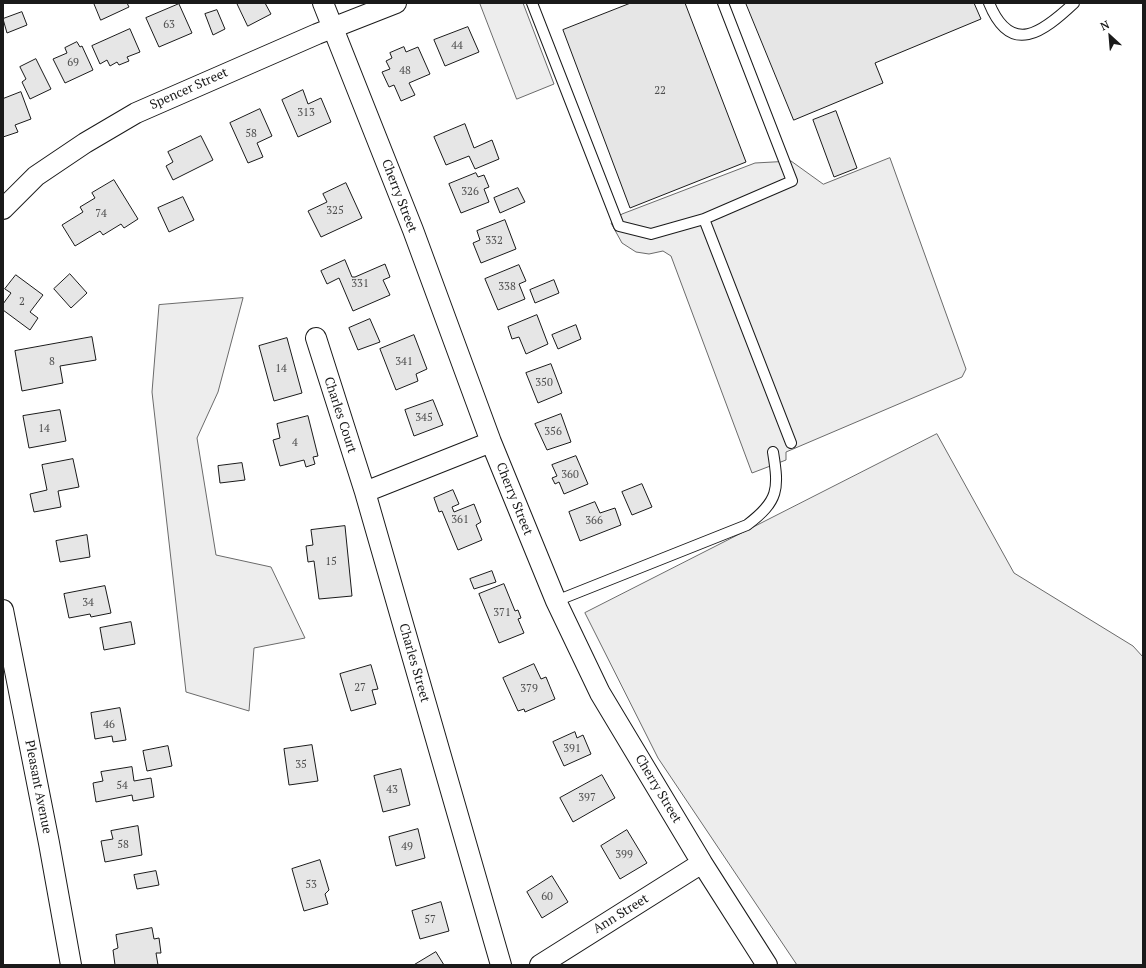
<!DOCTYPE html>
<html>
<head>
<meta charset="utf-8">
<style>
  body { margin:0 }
  #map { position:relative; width:1146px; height:968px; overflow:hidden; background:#fff; font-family:"PT Serif",serif }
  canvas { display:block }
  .frame { position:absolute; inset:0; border:4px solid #1a1a1a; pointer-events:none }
  .north { position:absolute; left:1090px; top:16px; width:40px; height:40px; -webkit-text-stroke:3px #fff; paint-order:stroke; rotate:334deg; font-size:11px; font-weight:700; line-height:16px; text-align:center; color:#1a1a1a }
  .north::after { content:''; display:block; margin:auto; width:14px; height:18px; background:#1a1a1a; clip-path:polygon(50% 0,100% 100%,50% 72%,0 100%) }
</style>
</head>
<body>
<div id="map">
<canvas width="1146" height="968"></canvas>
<div class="frame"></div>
<div class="north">N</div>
</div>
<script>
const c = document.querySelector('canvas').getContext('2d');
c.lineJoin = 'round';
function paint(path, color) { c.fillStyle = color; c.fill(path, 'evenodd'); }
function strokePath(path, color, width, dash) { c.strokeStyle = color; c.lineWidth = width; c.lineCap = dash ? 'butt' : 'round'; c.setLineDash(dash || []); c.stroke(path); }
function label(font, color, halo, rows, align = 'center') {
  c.font = font + ' "PT Serif",serif'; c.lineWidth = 3; c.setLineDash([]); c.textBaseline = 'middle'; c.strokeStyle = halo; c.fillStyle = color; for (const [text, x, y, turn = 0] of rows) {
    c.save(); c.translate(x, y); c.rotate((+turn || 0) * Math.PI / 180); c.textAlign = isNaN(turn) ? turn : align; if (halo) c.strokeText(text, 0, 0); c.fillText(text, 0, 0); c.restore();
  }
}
const built = new Path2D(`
  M480,3h43l31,81 -37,15z
  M890,158l76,211 -4,8 -176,75v8l-34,13 -81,-217 -8,-5 -14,3 -13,-2 -14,-9 -11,-20 11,-9 133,-51 36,-2 32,23z
  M243,298l-25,94 -21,46 19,117 55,12 34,71 -51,10 -5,63 -63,-19 -34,-300 7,-87z
  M937,434l77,139 119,73 10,11v308h-346l-139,-207 -73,-145z`);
paint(built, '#ededed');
strokePath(built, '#6a6a6a', 1);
const building = new Path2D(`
  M94,3h33l2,4 -28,13z
  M237,3h28l6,11 -23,12z
  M631,3h54l61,159 -116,46 -67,-178z
  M746,3h228l7,16 -106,44 8,20 -89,37z
  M179,4l13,29 -33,14 -13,-29z
  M217,10l8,19 -12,6 -8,-21z
  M22,12l5,13 -20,8 -4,-14z
  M468,27l11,25 -34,14 -11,-26z
  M130,29l10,23 -13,5 2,4 -10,4 -2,-3 -7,4 -3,-6 -7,4 -8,-18z
  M77,42l3,5 2,-1 11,24 -28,13 -12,-24 14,-6 -2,-5z
  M404,47l2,5 12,-5 12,27 -21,9 6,12 -14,6 -7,-16 -5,2 -7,-15 8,-3 -4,-8 6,-3 -2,-5z
  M36,59l15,30 -21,10 -8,-17 4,-3 -6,-12z
  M303,90l5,14 13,-6 10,24 -33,15 -16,-37z
  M21,92l10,27 -16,6 3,7 -15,5v-38z
  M260,109l12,27 -15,7 6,14 -15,6 -18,-40z
  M836,111l21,57 -23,9 -21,-57z
  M465,124l9,24 18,-8 7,19 -24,10 -6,-13 -23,9 -12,-28z
  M201,136l12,24 -40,20 -7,-14 7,-4 -5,-10z
  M476,173l2,4 6,-2 5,12 -5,2 5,13 -28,11 -12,-29z
  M114,180l24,39 -14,9 -3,-4 -18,11 -3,-4 -25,15 -13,-21 21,-13 -3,-5 15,-9 -3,-5z
  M346,183l16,35 -41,19 -13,-26 19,-9 -4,-8z
  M518,188l7,14 -25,11 -6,-15z
  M183,197l11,23 -25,12 -11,-24z
  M505,220l11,29 -35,14 -8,-20 7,-3 -3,-9z
  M345,260l7,17h3l30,-13 5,13 -7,3 7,15 -37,16 -14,-33 -12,6 -6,-13z
  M519,265l7,16 -7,3 6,15 -27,11 -13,-31z
  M70,274l17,19 -16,15 -17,-19z
  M16,275l27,20 -13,17 8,6 -8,12 -27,-20v-6l8,-11 -6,-4z
  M554,280l5,13 -24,10 -5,-13z
  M537,315l11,29 -22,10 -7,-17 -7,2 -4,-12z
  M370,319l10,23 -22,8 -9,-22z
  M576,325l5,14 -23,10 -6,-14z
  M414,335l13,34 -11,5 2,7 -22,9 -16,-41z
  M92,337l4,23 -36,6 3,17 -41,8 -7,-40z
  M287,338l15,55 -28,8 -15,-55z
  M551,364l11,29 -24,10 -12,-30z
  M433,400l10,25 -29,11 -9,-26z
  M60,410l6,31 -37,7 -6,-32z
  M561,414l10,28 -24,8 -12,-26z
  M308,416l10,40 -5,1 2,7 -9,3 -2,-7 -24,6 -7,-26 7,-2 -3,-14z
  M576,456l12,28 -24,10 -5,-12 -4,2 -3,-6 5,-2 -5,-11z
  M73,459l6,28 -21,4 3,16 -27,5 -4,-18 17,-4 -5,-25z
  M242,463l3,17 -25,3 -2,-17z
  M642,484l10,23 -20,8 -10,-23z
  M453,490l6,14 -7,3 2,5 20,-8 7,18 -5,3 6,15 -24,10 -16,-39 -3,1 -5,-14z
  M595,502l5,11 15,-5 6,17 -41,16 -11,-29z
  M345,526l7,70 -33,3 -5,-38 -6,1 -2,-16 7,-1 -2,-15z
  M87,535l3,22 -30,5 -4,-21z
  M492,571l4,11 -22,7 -4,-10z
  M504,584l11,27 3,-1 3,8 -3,1 6,14 -25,10 -20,-49z
  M105,586l6,27 -20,4 -1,-3 -21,4 -5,-24z
  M131,622l4,22 -31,6 -4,-22z
  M534,664l7,15 5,-2 9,22 -30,13 -1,-3 -6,2 -15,-33z
  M371,665l7,24 -6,1 4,14 -25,7 -11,-37z
  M120,708l6,32 -13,2 -1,-6 -17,3 -4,-26z
  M575,732l2,6 6,-3 8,19 -27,12 -11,-24z
  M312,745l6,36 -29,4 -5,-36z
  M168,746l4,20 -25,5 -4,-20z
  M132,767l2,14 17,-3 3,19 -21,4 -1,-6 -36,7 -3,-19 10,-2 -2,-9z
  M401,769l9,36 -27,7 -9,-36z
  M602,775l13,23 -42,24 -13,-24z
  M138,826l4,29 -37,7 -4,-21 12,-2 -2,-8z
  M418,829l7,29 -29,8 -7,-29z
  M627,830l20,33 -27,16 -19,-33z
  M320,860l9,30 -4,4 3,10 -24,7 -12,-42z
  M156,871l3,14 -22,4 -3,-14z
  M552,876l16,26 -26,16 -15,-26z
  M441,902l8,29 -29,8 -8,-28z
  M152,928l2,11 5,-1 2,15h-5l2,12h-43l-2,-15 5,-2 -2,-13z
  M436,952l8,13h-30z`);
paint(building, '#e6e6e6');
strokePath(building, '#1a1a1a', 1);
const lane = new Path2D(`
  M532,3l87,223 32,8 53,-15 88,-38 -69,-178
  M989,3c22,54 54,29 85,0
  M704,219l87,224
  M556,601l191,-76c32,-24 32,-36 26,-73`);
const street = new Path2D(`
  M323,3l90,227 78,212 65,159 44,92 102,170 65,102
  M3,209l33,-33 49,-33 51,-30 181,-79 79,-31
  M316,338l49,154 136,473
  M365,492l126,-50
  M3,610l46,233 22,122
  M540,965l162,-102`);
strokePath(lane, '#1a1a1a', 12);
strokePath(street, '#1a1a1a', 22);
strokePath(lane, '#fff', 10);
strokePath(street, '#fff', 20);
label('11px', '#4d4d4d', null, [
  ["63",169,25],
  ["44",457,46],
  ["69",73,63],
  ["48",405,71],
  ["22",660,91],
  ["313",306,113],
  ["58",251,134],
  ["326",470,192],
  ["325",335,211],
  ["74",101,214],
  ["332",494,241],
  ["331",360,284],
  ["338",507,287],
  ["2",22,302],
  ["8",52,362],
  ["341",404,362],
  ["14",281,369],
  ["350",544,383],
  ["345",424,418],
  ["14",44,429],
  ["356",553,432],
  ["4",295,443],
  ["360",570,475],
  ["361",460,520],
  ["366",594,521],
  ["15",331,562],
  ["34",88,603],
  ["371",502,613],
  ["27",360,688],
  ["379",529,689],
  ["46",109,725],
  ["391",572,749],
  ["35",301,765],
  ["54",122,786],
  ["43",392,790],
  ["397",587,798],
  ["58",123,845],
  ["49",407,847],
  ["399",624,855],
  ["53",311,885],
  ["60",547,897],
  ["57",430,920]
]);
label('13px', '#1a1a1a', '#fff', [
  ["Spencer Street",189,89,-24],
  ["Cherry Street",399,196,69],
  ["Charles Court",340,415,72],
  ["Cherry Street",514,499,68],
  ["Charles Street",414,663,74],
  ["Pleasant Avenue",38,787,79],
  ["Cherry Street",658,789,59],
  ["Ann Street",621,914,-32]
]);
</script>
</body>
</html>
